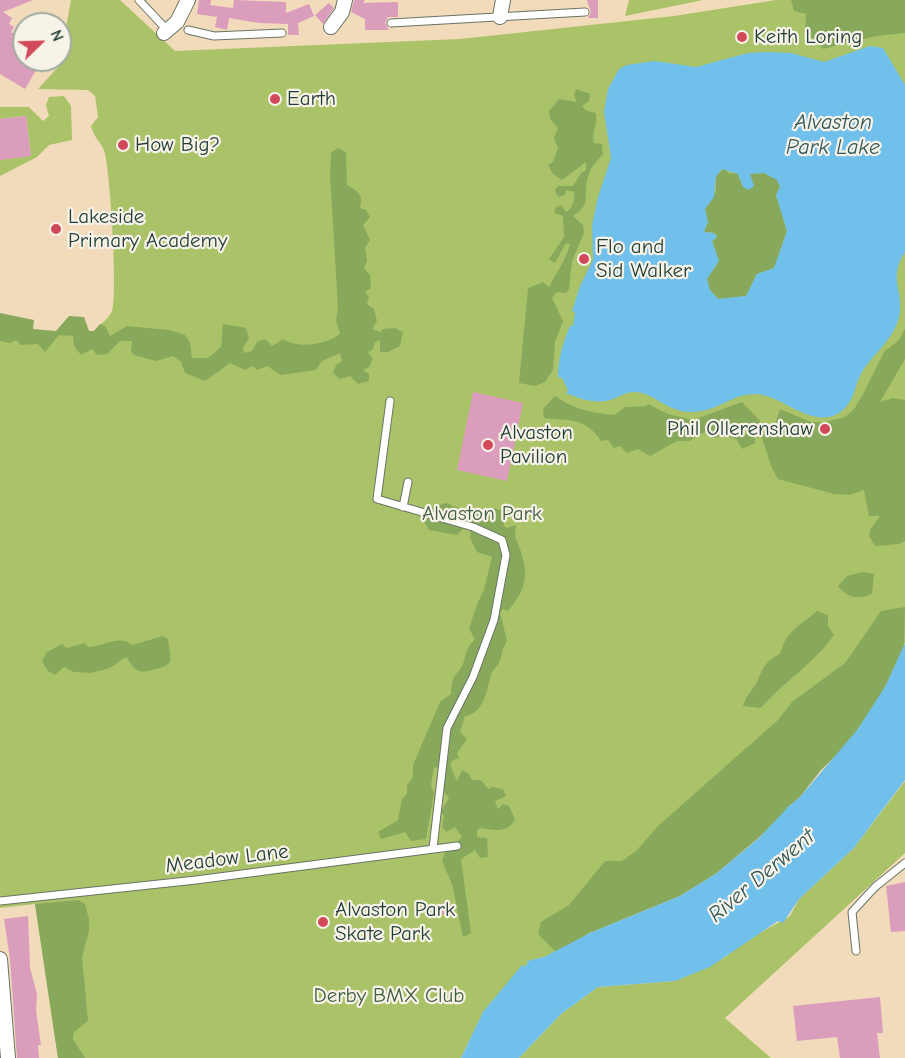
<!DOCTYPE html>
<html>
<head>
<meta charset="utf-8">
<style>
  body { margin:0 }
  #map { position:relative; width:905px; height:1058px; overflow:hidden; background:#f1dbba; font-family:"Comic Neue",sans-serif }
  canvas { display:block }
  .north { position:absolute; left:12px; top:12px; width:60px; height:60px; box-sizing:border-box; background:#f7f3e8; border:2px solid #a1aaa0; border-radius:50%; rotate:67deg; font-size:16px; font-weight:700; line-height:24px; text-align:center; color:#1f3d34 }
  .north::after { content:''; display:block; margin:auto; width:21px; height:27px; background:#d1495b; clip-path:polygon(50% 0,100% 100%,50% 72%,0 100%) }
</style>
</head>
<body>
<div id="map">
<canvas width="905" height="1058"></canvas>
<div class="north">N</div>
</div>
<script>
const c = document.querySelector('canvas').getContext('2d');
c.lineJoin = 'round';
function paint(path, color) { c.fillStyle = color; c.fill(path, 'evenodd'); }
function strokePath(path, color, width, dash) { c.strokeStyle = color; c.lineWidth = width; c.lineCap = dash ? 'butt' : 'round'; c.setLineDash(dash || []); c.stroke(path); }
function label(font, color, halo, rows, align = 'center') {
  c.font = font + ' "Comic Neue",sans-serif'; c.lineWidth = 4.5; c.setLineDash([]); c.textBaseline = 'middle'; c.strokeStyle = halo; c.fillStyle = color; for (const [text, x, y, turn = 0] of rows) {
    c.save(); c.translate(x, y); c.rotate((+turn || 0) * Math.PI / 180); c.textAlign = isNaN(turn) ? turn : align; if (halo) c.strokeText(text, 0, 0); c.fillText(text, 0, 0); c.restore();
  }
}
paint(new Path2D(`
  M71,0h49l55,51 285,-12 214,-23 102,-16h129v643l-327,299 -34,15 -17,4 2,2 -46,49 -22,46h-403l-23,-154 -35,4v-583l48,6h46c5,-5 15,-13 18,-20 6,-16 -2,-144 -8,-161 -4,-9 -10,-12 -13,-24l7,-9 -3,-21 -7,-6 -50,-1 21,-23z
  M629,0h74l-78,16z
  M64,96l7,10 1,34 -23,5 -12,12 -37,19v-16l31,-5 -5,-39 -26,3v-12h29l14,14 6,-5 -3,-11 3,-8z
  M905,781v72l-180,165 46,40h-252l42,-44 37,-27 77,-6 49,-23 25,-19 41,-23 9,-17 54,-50z`), '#abc368');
paint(new Path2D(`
  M791,0h114v33l-28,3 -54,13 -18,-18 1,-17 -12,-3z
  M576,89l14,5 -1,7 -7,5 5,5 9,2c2,11 -5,20 -2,30l8,1 1,10c-5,6 -12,12 -14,20 -8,19 5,29 -16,42l10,9 1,8 -12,28 -3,28 -3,4 -9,-1 -5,6 11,23 -8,21 -2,28 -8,12 -10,4 -16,-3 9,-95 15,-6 6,5c8,-16 16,-25 21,-43l-4,-1 -11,20 -6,-4 15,-22 -1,-21 -9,-3 2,-6 5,-2 5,7c7,-4 9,-12 8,-20l-8,-2 -1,5 -7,2 -3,-7 3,-4h15l8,-13 5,-3v-8l-24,18 -9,-6 -5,-9 5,-3 5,-14 -4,-10 4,-10 -8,-9 -1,-8 10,-12 18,3 -3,-7z
  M338,148l8,4 1,33c11,6 17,10 13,23l6,2 4,7 -7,8 7,15 -5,8 2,13 -3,7 6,7 1,13 -6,4 4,5 -2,7 7,5 3,12 -5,8 8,3 3,-3 12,-1 8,4 -3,14 -12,6h-8v-12l-5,2 -2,7 -5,4 5,5 -4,9 -6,3 6,4v7l-11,3 -8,-8 -10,3 -7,-6 3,-8 6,-4 -2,-8 -18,8 -6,9 -35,5 -14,-9 -10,4 -5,-4 -7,4 -15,-7 -25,18 -20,-8 -4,-11 -8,-6 -17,5 -22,-6 -3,-3 1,-11h-12l-13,13 -10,1 -5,-6 -11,6 -7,-9 -1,-10 -14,-1 -14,17 -7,-8 -17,1 -5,-5 -6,3 -10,-2v-28l34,7 -1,9 23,2 13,-15 15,1 5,14h5l6,-7 5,2 5,10 17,-10 42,4 16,5 5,7 2,16h16l13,-11 2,-23 23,4 3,10 -6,10 1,5 8,-2 5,-9 8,-3 7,7 11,-7c15,10 43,6 57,-5l-4,-14 2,-11 -8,-135 1,-21z
  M725,168l3,5 10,1 5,13 7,-13 14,-1 14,7 2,7 -4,8 11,36 -13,37 -17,6 -11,22 -28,3 -8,-9 -3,-11c8,-11 12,-26 5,-38l5,-4 -2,-4 -11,-1 4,-10 -3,-13 11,-18v-15z
  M905,329v30l-25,43 13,-4 12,2v141l-6,3 -24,2 -6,-10 1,-6 10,-14h-11l-5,-26 -14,5 -16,-1 -56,-15 -7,-13 -13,-40 -11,2 -8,-5 -5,2 9,8 12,4v6l-13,6 -5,-9 -12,-5 -11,3 -9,-6 -16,9h-12l-27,15 -12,-7 -11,4 -7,-7 -6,2 -6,-8 -7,1c-16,-24 -31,-20 -57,-23l-1,-9 12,-13c18,13 37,17 60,19l10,-8 21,-1 2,-2 20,10 25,6 49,-18 18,19 5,14 10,-11 5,-15 31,13h14l20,-5 9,-8 8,-13 22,-44 15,-12z
  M446,503c14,6 35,15 48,5l8,3 2,15 3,2 9,-3c0,5 -2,9 0,14 12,29 15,45 -8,72l-5,-2 -3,3 7,29c-5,8 -5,14 -8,22 -2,4 -7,7 -8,12 -4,15 -7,38 -26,41l-5,16 7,7 -10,14 2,5 -6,2 -3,5 7,16 5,-11 7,4 3,6h9l7,9 5,-2 10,2 3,7 -11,5 3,8 5,-5 6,2 6,13c-7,15 -21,11 -35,9l-3,3v6l10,1 1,19 -8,1 -5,-8 -14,9 10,74 -8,4 -11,-53 -10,-23 3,-8 17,-16 -7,-10 -9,5 -4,-5 2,-11 -3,-5 8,-13 -5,-6v-22l-10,-3 -3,18 3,8 -8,46 -15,2 -6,-9 -24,7 -3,-7 20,-12 4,-21 5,-5v-9l6,-8v-12l27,-63 11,-8c1,-24 8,-18 13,-33 3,-11 2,-12 11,-22l-6,-10 8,-25 7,-14 8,-33 -15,-5 -7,-14 2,-19 -7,-2 -2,12 -6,6 -28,-5 -8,-14 4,-7z
  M862,572l12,2 -2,20c-15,6 -24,4 -34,-8l9,-10z
  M905,607l-1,40 -24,51 -35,49 -24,23 -21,27 -12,10 -13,17 -58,49 -37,23 -90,37 -34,19 -18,-18 3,-12 28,-17 36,-44h17l14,-10 22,-25 120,-106 14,-18 53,-39 36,-52z
  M817,611l11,4v11l6,9c-20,29 -50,46 -73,73l-18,-2c3,-11 9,-15 14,-24 6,-14 8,-21 23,-28 7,-25 19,-27 37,-43z
  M163,636l5,3c2,21 9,26 -16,31 -7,1 -11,4 -18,-2 -4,-3 -4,-7 -8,-11l-16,11 -19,5 -17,-1 -10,-5 -9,8 -7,-4 -6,-10 5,-9 15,-8 5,4 18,-5 3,4c15,0 31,-13 44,-2z
  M78,900l7,4 4,15v12l-7,26 6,64 -14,11 -1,7 12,19h-27l-23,-154z`), '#88a95c');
paint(new Path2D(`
  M870,46l13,2 22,37v167c-18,28 0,38 -6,65 -5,23 -27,37 -38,57 -6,10 -6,23 -15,33 -28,29 -61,-11 -89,-13 -22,-1 -36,14 -56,17 -31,6 -43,-17 -65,-19 -9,-1 -17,5 -26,8 -16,4 -29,-1 -44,-7l2,-3 -6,-12 -4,-1c0,-19 5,-34 12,-51h3l2,-14 -3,-1 8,-25 13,-26 -1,-35 6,-28 13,-39 -7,-46 4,-23 11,-20 8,-4 28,-4 41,6 52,-14 19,-1 24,1 33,9zM722,169l16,5 5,13 6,3 5,-4 -4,-12 14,-1 13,7 3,7 -4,8 11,36 -13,37 -17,6 -11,22 -28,3 -8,-9 -3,-11 12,-18 -7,-20 5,-4 -3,-4 -10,-1 4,-10 -3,-13 9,-12 2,-20z
  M905,643v137l-52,69 -54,50 -16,24 -5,-2 -68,46 -35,14 -77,6 -37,27 -42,44h-58l22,-46 39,-47 2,2 4,-4 -1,-2 17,-4 46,-24 90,-37 37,-23 42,-35 29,-31 12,-10 58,-68 28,-44z`), '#71c0eb');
paint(new Path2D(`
  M0,0h33l-30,12 9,6 -3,6 5,3 -3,5 13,8v20h18l-17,29 -25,-15z
  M199,0h12l-1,5 23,3 1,-8 52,2v11l23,-9 5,12 -16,7 1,12h-11v-11l-29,-1 -30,-5 -2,12 -12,-3 2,-10 -20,-3z
  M354,0h11l-2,3 35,-1v15h-10l-3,6 4,7h-24v-11l-14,-7z
  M587,0h11v18h-10l3,-6z
  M329,3l5,5 -11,16 -8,-9z
  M26,116l5,40 -31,4v-41z
  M473,392l50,11 -16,78 -50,-11z
  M905,882v49l-14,1 -5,-46z
  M448,902l3,10 -15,4 -3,-10z
  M28,916l2,52 7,26 -1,16 5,35h-3l1,13h-22l-7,-99 -6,-40z
  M880,997l3,36h-6l3,25h-40l-3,-21 -40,4 -4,-35z`), '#db9dbc');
const lane = new Path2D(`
  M139,0l28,30
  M391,23l194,-11
  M188,30l26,6 68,-3
  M390,401l-13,98 96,28 29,13 4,15 -12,65 -21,57 -26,51 -14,120
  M403,507l5,-25
  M0,901l196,-21 261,-34
  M856,951l-4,-39 23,-25 30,-24`);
const street = new Path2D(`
  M500,17l3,-17
  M331,27l11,-15 3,-12
  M164,33l13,-11 11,-22
  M0,959l8,99`);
strokePath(lane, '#687463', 9);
strokePath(street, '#687463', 16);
strokePath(lane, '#fff', 7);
strokePath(street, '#fff', 14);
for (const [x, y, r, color] of [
  [742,37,6,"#d1495b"],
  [275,99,6,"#d1495b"],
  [123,145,6,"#d1495b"],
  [56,229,6,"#d1495b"],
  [584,259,6,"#d1495b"],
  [825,429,6,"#d1495b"],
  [488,445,6,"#d1495b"],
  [323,922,6,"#d1495b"]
]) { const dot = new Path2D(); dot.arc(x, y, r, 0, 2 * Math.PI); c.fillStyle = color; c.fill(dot); strokePath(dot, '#f7f3e8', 2); }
label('21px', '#1f3d34', '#f7f3e8', [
  ["Keith Loring",754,37],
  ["Earth",287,99],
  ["How Big?",135,145],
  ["Lakeside",68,217],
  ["Primary Academy",68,241],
  ["Flo and",596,247],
  ["Sid Walker",596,271],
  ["Phil Ollerenshaw",813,429,"right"],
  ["Alvaston",500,433],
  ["Pavilion",500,457],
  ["Alvaston Park",335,910],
  ["Skate Park",335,934]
], 'left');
label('21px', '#425e41', '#f7f3e8', [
  ["Alvaston Park",482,514],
  ["Derby BMX Club",389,996]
]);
label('21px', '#1f3d34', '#f7f3e8', [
  ["Meadow Lane",227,859,-7]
]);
label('italic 22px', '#2f5759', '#f7f3e8', [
  ["Alvaston",833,123],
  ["Park Lake",833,148],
  ["River Derwent",762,876,-40]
]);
</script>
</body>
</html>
